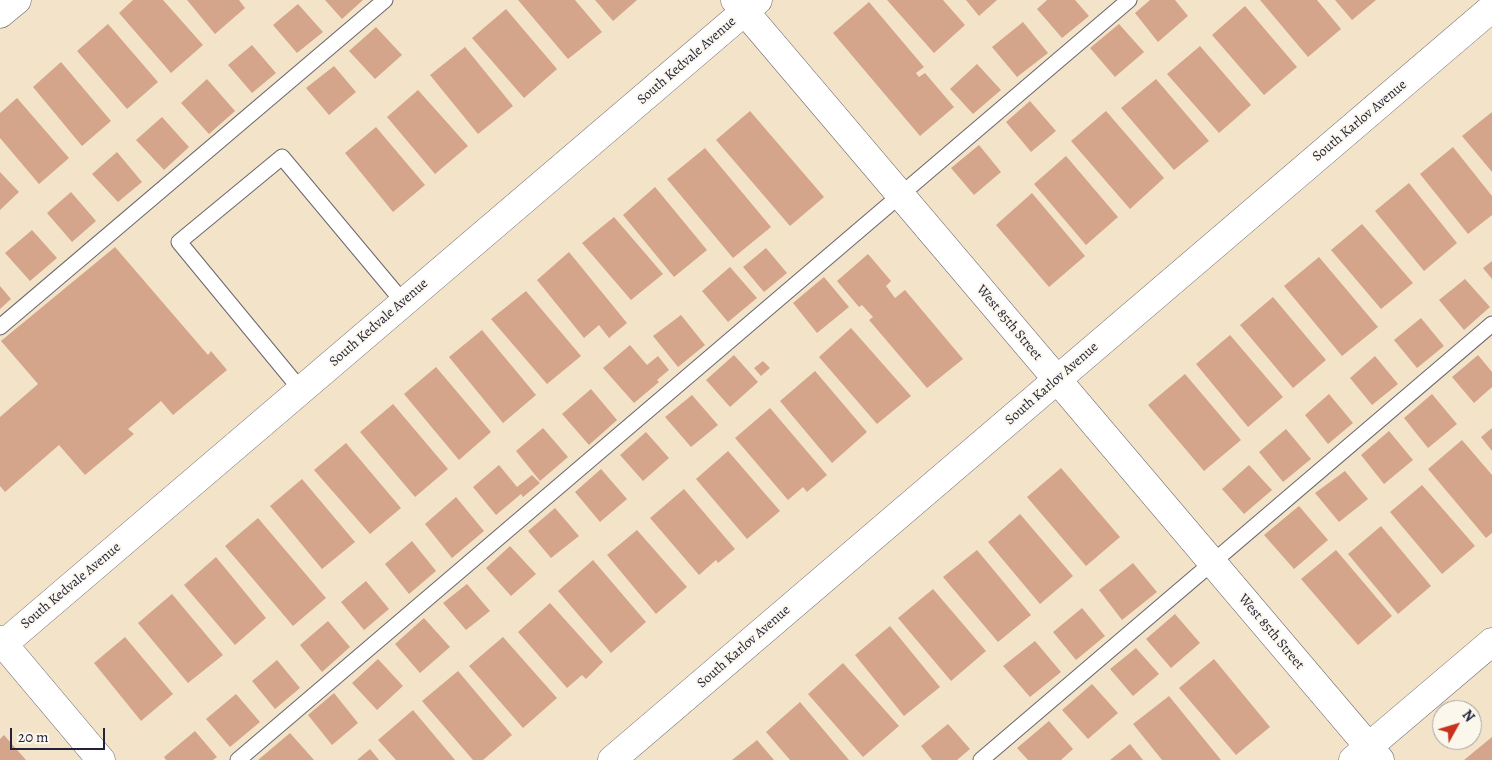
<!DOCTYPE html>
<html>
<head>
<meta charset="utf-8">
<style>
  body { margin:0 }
  #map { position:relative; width:1492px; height:760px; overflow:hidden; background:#f3e3c8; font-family:Alegreya,serif }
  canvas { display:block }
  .north { position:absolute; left:1432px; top:700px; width:50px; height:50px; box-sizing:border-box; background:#fbf7ec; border:1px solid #a4a2a5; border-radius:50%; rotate:51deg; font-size:14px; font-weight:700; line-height:20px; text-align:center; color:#22223b }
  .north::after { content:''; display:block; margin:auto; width:18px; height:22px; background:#c8321e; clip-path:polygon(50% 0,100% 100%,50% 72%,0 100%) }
  .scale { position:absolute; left:10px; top:728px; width:95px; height:22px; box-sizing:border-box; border:2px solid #22223b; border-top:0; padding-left:6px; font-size:15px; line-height:18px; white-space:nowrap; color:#22223b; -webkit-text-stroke:4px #fbf7ec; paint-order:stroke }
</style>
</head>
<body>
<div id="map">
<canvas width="1492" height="760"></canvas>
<div class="north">N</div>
<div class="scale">20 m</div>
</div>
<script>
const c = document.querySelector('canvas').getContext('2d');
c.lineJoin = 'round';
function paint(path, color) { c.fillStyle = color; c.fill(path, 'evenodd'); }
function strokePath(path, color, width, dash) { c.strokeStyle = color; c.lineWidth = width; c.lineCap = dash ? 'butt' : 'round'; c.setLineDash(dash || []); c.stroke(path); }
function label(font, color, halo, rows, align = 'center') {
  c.font = font + ' Alegreya,serif'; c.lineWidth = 4; c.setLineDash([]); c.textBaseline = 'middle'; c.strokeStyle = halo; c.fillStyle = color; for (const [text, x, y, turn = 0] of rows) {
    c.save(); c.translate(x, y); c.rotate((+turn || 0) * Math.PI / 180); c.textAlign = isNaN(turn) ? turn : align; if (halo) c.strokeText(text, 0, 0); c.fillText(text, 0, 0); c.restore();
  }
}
paint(new Path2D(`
  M133,0h30l40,45 -32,28 -52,-60z
  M187,0h52l6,8 -30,26z
  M325,0h38l-21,19z
  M518,0h57l27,32 -34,27z
  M595,0h42l-24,21z
  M887,0h56l22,25 -31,28z
  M966,0h31l-18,16z
  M1047,0h28l14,16 -27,22 -25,-29z
  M1150,0h25l13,16 -30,26 -23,-29z
  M1260,0h57l24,29 -33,28z
  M1335,0h41l-24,20z
  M869,2l55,65 -8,6 3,4 6,-4 29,34 -34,29 -87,-103z
  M298,4l25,28 -26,21 -24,-28z
  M1245,6l52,61 -33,28 -52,-60z
  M506,9l51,60 -33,29 -52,-60z
  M1023,22l25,31 -31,24 -25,-30z
  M108,24l50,58 -31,27 -50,-58z
  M1119,24l25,28 -29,25 -25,-29z
  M376,27l26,28 -27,24 -26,-28z
  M252,45l24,28 -24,20 -24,-28z
  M1200,46l51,59 -32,28 -52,-59z
  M465,47l48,59 -35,28 -48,-59z
  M61,62l50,59 -29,25 -49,-59z
  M977,64l24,26 -28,24 -23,-25z
  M334,66l22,26 -27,23 -23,-27z
  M207,79l28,32 -26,23 -28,-31z
  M1156,79l53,62 -35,29 -53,-62z
  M418,90l50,56 -33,28 -48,-57z
  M17,98l52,60 -30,26 -39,-46v-25z
  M1030,101l26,30 -25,21 -25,-30z
  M750,111l74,86 -34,29 -74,-86z
  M1106,111l58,67 -34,31 -59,-68z
  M1492,112v60l-30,-36z
  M162,117l27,30 -25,23 -28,-30z
  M376,127l49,58 -32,27 -48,-59z
  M979,145l22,27 -27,23 -23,-27z
  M1453,147l39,49v19l-24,19 -48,-60z
  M705,148l66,79 -38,31 -66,-79z
  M117,152l25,30 -24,20 -26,-28z
  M1066,156l52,61 -32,28 -52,-61z
  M0,172l19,20 -19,18z
  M1409,183l48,60 -33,28 -49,-60z
  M655,187l52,63 -33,27 -51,-62z
  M71,192l25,29 -24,21 -25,-29z
  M1032,193l53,63 -36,31 -53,-62z
  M614,217l49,57 -32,26 -49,-57z
  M1362,224l51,59 -32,26 -50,-59z
  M32,230l25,28 -27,23 -25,-28z
  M115,247l93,108 3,-4 16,19 -54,45 -12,-14 -33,28 6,5 -49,41 -26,-30 -54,47 -5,-6v-69l38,-33 -37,-43z
  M766,248l21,25 -23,19 -21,-25z
  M569,252l58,71 -18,15 -10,-13 -15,13 -47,-58z
  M868,254l23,27 -5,5 9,12 10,-8 58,69 -36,29 -58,-68 4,-3 -11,-12 -3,2 -22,-26z
  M1319,257l59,70 -36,29 -58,-70z
  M1492,261v18l-9,-11z
  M730,267l27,31 -29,24 -26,-31z
  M824,277l25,30 -32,26 -24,-30z
  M1465,279l25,28 -26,23 -25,-30z
  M0,286l11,13 -11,10z
  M526,291l55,65 -34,28 -56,-65z
  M1273,297l53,63 -33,28 -53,-63z
  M681,315l24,30 -27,22 -25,-31z
  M1421,318l23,28 -27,22 -23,-28z
  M851,328l60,68 -34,28 -58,-67z
  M482,330l54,65 -33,28 -54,-66z
  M1230,335l53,62 -35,30 -52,-63z
  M630,345l17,20 11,-9 11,14 -12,10 2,2 -25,21 -31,-35z
  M734,355l24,27 -28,25 -24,-27z
  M1478,355l14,17v15l-18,16 -22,-26z
  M1375,356l23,28 -26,21 -22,-27z
  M763,361l7,7 -9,8 -7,-8z
  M436,367l55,65 -32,28 -55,-66z
  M815,371l52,61 -35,31 -52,-62z
  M1185,374l56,66 -37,31 -56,-66z
  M591,389l26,31 -28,25 -27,-31z
  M1329,394l24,29 -25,21 -23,-29z
  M1432,394l25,30 -29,24 -24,-30z
  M692,395l26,30 -27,22 -26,-30z
  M393,404l55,65 -33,28 -55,-65z
  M770,408l57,67 -20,17 -4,-5 -15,13 -53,-62z
  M543,428l25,29 -28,24 -24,-30z
  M1492,428v23l-11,-14z
  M1286,429l25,30 -28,23 -24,-30z
  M1389,431l24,29 -29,24 -23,-29z
  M646,432l23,26 -26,23 -23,-26z
  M1462,440l30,35v58l-6,5 -58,-69z
  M346,443l55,65 -31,26 -56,-64z
  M728,451l52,60 -33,28 -51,-60z
  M499,465l18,22 15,-12 8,8 -17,14 -2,-3 -25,21 -23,-28z
  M1249,465l23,25 -28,24 -22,-25z
  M1061,468l59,69 -34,29 -59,-69z
  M601,469l26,30 -27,23 -25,-30z
  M1345,471l23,28 -29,23 -24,-29z
  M302,479l53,63 -33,27 -52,-63z
  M1422,485l53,61 -33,28 -52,-62z
  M684,489l51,60 -17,14 -2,-3 -17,15 -49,-57z
  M456,497l28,34 -32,27 -27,-34z
  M1299,506l29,34 -34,29 -30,-34z
  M555,508l24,28 -28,22 -23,-27z
  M1020,514l53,62 -33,28 -52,-62z
  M258,518l68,80 -33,28 -68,-80z
  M1381,526l50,60 -33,28 -50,-60z
  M637,530l50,57 -31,27 -49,-59z
  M412,541l24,30 -27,23 -24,-30z
  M510,546l26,28 -25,22 -25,-28z
  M977,550l54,65 -33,27 -55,-65z
  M1336,550l56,66 -34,29 -57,-66z
  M216,557l50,61 -31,27 -51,-60z
  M593,560l53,62 -35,31 -53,-62z
  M1133,563l24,29 -35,28 -23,-30z
  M366,581l23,28 -25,21 -23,-28z
  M467,584l23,27 -24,19 -23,-27z
  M933,589l53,62 -35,30 -53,-63z
  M172,594l51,61 -35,28 -50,-60z
  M550,603l53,59 -17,17 -4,-4 -15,13 -49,-56z
  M1082,608l23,28 -29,24 -23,-28z
  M1175,614l25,29 -29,25 -25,-29z
  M424,618l26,29 -30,26 -25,-29z
  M328,621l22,26 -28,25 -22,-27z
  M890,626l50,61 -36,29 -49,-61z
  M125,637l48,57 -32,27 -47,-58z
  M503,637l54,61 -34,30 -54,-62z
  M1035,641l26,31 -31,25 -27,-31z
  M1136,648l23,26 -26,22 -23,-27z
  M378,659l25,27 -26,24 -25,-27z
  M1214,659l56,68 -34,28 -57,-67z
  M277,660l23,28 -25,21 -23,-28z
  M843,663l56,63 -36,31 -55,-63z
  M458,671l54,64 -29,25h-10l-51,-59z
  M1092,684l26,29 -30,26 -26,-29z
  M334,693l24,30 -26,22 -24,-30z
  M236,694l24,28 -30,25 -24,-28z
  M1169,696l52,64h-59l-29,-36z
  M800,702l49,58h-59l-24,-28z
  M413,710l42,50h-59l-18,-20z
  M1049,721l24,28 -12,11h-33l-11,-12z
  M948,724l22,25 -13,11h-25l-11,-14z
  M195,731l22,26 -4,3h-47l-2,-3z
  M290,733l24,27h-56z
  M4,735l22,25h-26v-21z
  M1492,737v23h-28z
  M757,740l17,20h-42z
  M1130,744l13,16h-33z
  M370,749l9,11h-22z`), '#d5a58b');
const lane = new Path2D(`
  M0,327l385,-327
  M301,390l-122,-148 103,-85 122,146
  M238,760l891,-760
  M981,760l511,-436`);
const street = new Path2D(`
  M735,0l645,760
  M0,14l17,-14
  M0,640l101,120
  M0,647l758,-647
  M612,760l880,-752
  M1353,760l139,-118`);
strokePath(lane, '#6b666c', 17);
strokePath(street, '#6b666c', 29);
strokePath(lane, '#fff', 15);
strokePath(street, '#fff', 28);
label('14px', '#22223b', '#fbf7ec', [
  ["South Kedvale Avenue",687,61,-41],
  ["South Karlov Avenue",1360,121,-40],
  ["South Kedvale Avenue",379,323,-41],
  ["West 85th Street",1009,323,50],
  ["South Karlov Avenue",1052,384,-41],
  ["South Kedvale Avenue",71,586,-40],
  ["West 85th Street",1271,632,50],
  ["South Karlov Avenue",744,647,-41]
]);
</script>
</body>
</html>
